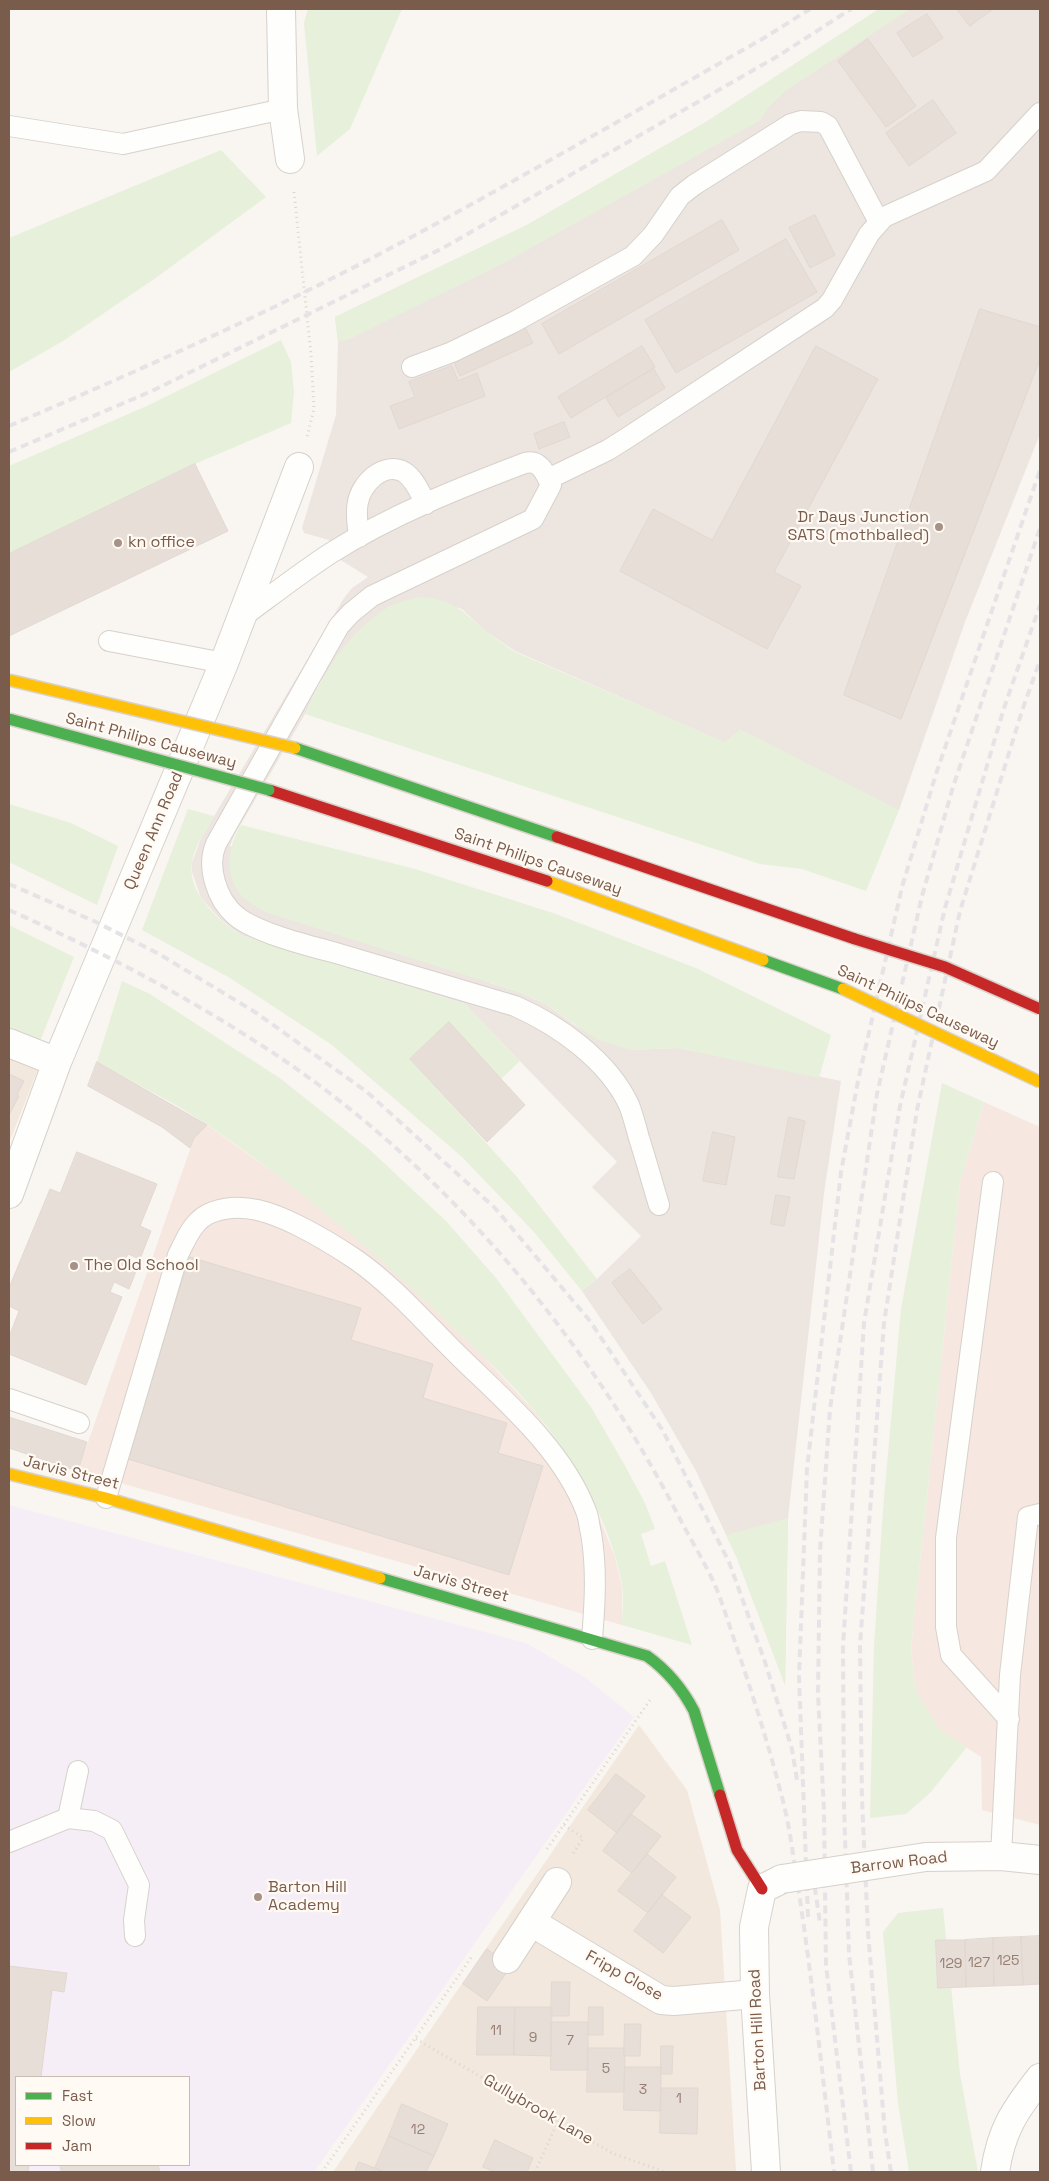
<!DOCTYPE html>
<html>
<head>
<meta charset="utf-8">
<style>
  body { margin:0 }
  #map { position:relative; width:1049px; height:2181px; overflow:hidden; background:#f9f5f0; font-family:"Space Grotesk",sans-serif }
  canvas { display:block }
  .frame { position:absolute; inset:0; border:10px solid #7a5c4d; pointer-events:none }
  .legend { position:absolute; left:15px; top:2076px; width:175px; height:90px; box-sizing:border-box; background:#fffaf3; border:1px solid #cabbb1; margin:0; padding:6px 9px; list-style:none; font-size:15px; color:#7a5c4d }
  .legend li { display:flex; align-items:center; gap:10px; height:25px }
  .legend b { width:25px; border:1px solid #cabbb1 }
</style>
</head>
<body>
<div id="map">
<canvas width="1049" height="2181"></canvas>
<div class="frame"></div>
<ul class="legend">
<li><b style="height:6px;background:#4caf50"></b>Fast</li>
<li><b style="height:6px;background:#ffc107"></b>Slow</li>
<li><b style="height:6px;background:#c62828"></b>Jam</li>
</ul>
</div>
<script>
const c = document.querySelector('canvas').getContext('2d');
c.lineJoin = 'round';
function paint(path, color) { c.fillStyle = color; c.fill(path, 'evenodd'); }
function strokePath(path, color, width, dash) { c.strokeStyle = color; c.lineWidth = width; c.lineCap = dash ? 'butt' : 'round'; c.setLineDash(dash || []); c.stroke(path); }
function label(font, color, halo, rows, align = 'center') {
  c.font = font + ' "Space Grotesk",sans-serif'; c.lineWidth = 4.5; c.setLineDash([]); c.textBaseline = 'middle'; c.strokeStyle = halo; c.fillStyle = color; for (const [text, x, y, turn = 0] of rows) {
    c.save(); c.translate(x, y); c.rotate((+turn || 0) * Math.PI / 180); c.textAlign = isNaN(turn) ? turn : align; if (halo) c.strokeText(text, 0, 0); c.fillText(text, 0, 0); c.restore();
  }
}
paint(new Path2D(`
  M9,1029l39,15 -39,99z
  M639,1725l48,65 33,120 16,262h-403z`), '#f2e8de');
paint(new Path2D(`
  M984,1102l56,25v698l-58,-15 -1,-53 -42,-28 -24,-40 -4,-41 49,-466z
  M207,1125l93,66 86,72 96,92 55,59 34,48 22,40 22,55 7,30v38l-544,-154 116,-333z`), '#f6e8e1');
paint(new Path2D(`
  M879,9h161v425l-75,188 -66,188 -173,-67 -211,-92 -31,-21 -22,-21 -42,-12 -32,10 -68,75 -15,32 -71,122 -4,10 260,137 32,10 25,12 29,21 54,24 48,-2 163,33 -17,112 -36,325 -3,167 -48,-127 -41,-87 -45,-78 -69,-102 15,-12 44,-43 -49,-49 25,-25 -152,-158 -225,-69 -20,-16 -19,-21 -9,-26v-9l9,-25 143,-240 8,-10 16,-11 -37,-23 -14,-4 12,-7v-3l-25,-7 -2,-5 34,-113 2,-74 -3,-24 192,-92 179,-103z`), '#ede5e0');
paint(new Path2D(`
  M9,1505l517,138 60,35 48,39 -320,455h-305zM16,2077h173v88h-173z`), '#f6eef6');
paint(new Path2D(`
  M308,9h94l-52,120 -33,27 -13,-133z
  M879,9h31l-123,81 -19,18 -7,12 -257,143 -156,77 -10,1 -3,-24 192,-92 179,-103z
  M221,150l45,47 -109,80 -94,64 -54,31v-134z
  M281,340l10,22 3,30 -3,31 -96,41 -186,90v-88l140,-61z
  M420,597c30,1 42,13 63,32 10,8 21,15 32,23l210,90 15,-13 159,81 -33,81 -64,-22 -42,-5 -455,-150c19,-42 42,-81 82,-106 9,-6 22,-8 33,-11z
  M9,804l62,19 47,23 -21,59 -88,-43z
  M188,809l26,7c-8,14 -20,30 -22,47 -5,30 26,57 48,72l225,69 55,57 -19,18 -52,-56 -39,36 107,118 80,102 -15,12 -48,-59 -72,-75 -130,-112 -102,-67 -88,-48z
  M241,825l174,44 141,45 140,54 135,67 -12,43 -141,-30 -48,2 -34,-11 -49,-34 -25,-12 -257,-81c-8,-5 -18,-10 -25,-18 -16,-21 -12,-48 1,-69z
  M9,925l65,32 -34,84 -31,-12z
  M122,981l28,13 131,85 88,70 77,72 50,57 95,129 33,57 21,39 10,26 -14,5 10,32 14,-5 27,84 -70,-20c0,-12 2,-27 0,-40 -10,-59 -48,-125 -85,-171 -29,-36 -65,-68 -98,-100 -72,-69 -148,-132 -230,-188 -35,-24 -75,-43 -112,-64z
  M942,1083l42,19 -24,80 -49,466 4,41 24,40 28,18 -37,46 -24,21 -36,4 4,-171 9,-138 18,-200z
  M788,1518l-3,167 -48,-127 -11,-23z
  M943,1908l17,166 18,98h-69l-11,-69 -15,-171 15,-19z`), '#e7f0db');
const building = new Path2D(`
  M957,9h36l-23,17z
  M927,14l16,24 -30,19 -16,-24z
  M868,39l48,67 -30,21 -48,-66z
  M933,100l23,33 -47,33 -23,-33z
  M815,215l20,40 -25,13 -21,-40z
  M722,220l17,30 -180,104 -17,-30z
  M786,239l31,53 -141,81 -31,-53z
  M980,309l60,18v32l-139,360 -57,-24z
  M525,327l8,16 -73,33 -7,-16z
  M642,346l13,21 -84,51 -13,-21z
  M816,346l62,33 -104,193 27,14 -34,63 -147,-78 33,-62 59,31z
  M452,366l6,15 19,-8 8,23 -86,33 -9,-23 25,-9 -6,-15z
  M654,369l11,19 -47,29 -12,-19z
  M564,422l6,15 -31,12 -5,-15z
  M195,464l33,67 -219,105v-82z
  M449,1022l76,83 -38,37 -77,-83z
  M97,1062l110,63 -13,13 -4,10 -28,-21 -74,-41z
  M9,1074l15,7 -7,14 2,1 -10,19z
  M789,1117l16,4 -11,58 -16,-2z
  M713,1132l22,5 -9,48 -23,-4z
  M77,1152l80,32 -17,42 11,5 -11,28 -12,-5 -5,9 14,6 -8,20 -15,-7 -4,10 12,5 -36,88 -77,-31v-17l10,-26 -10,-5v-18l41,-99 10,4z
  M776,1195l14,2 -6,29 -13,-2z
  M190,1257l171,51 -10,32 82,24 -10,34 84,25 -9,30 45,13 -34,109 -381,-116z
  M630,1269l32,40 -19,15 -31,-41z
  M9,1417l78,25 -9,29 -69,-23z
  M616,1774l29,22 -28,37 -29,-23z
  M631,1814l30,22 -29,37 -29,-22z
  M647,1854l29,23 -28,36 -30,-22z
  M662,1895l29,22 -28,36 -29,-22z
  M1040,1936v48l-17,1 -2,-48z
  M1021,1937l2,48 -29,1 -1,-48z
  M993,1938l1,48 -28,1 -1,-47z
  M936,1940h29l1,47 -28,1z
  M487,1949l24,17 -24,35 -24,-17z
  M9,1966l58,7 -3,19 -12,-2 -11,87h-25v88h13l-1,7h-19z
  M552,1982h18l-1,34h-18z
  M478,2007h37l-1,48h-37z
  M515,2007h37l-1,49 -37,-1z
  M589,2007h14v28h-15z
  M551,2022h37v48h-37z
  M625,2024h16l-1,32h-16z
  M661,2046h12l-1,28h-11z
  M588,2048h37l-1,44h-37z
  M625,2067h36v44l-37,-1z
  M661,2088h37l-1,46 -37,-1z
  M402,2104l46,20 -14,32 -45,-20z
  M389,2136l45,20 -8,16h-42l-9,-4z
  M495,2140l38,18 -6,14h-32l-12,-5z
  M359,2162l16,6 9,4h-29z
  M60,2165h98l2,7h-98z`);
paint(building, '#e6ded7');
strokePath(building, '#e2d8d2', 1);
const lane = new Path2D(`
  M9,126l114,18 160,-35
  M412,367l40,-15 62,-30 119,-66 20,-21 27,-39 14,-11 97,-61 10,-3 20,1 7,4 51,96
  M548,479l60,-29 19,-12 198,-130 7,-8 37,-66 15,-17 102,-46 54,-58
  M359,537c-1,-11 -4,-23 -1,-35 3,-18 25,-41 46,-30 11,7 16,21 22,32
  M241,618c30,-22 59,-45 90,-65 60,-38 128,-65 194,-90 15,-4 20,10 26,22l-18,34 -161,77 -21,17 -12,13 -123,218c-10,23 1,56 20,72 21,17 73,30 100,37 59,18 119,35 179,53 43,19 93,54 114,99 4,10 7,22 10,33 7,22 13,44 20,67
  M109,641l115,22
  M993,1182l-47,356v89l5,28 58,64
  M9,1399l70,24
  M106,1498l72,-243c8,-16 16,-37 35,-43 30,-11 60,1 86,14 20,10 38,21 56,33 39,27 71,65 105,98 47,46 102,92 126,154 3,7 3,15 5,22 6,35 4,70 1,106
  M68,1818l10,-47
  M9,1842l59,-24 26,3 18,9 27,55 -5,35 1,16
  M1001,1856l9,-181 18,-158 12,-3`);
const street = new Path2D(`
  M281,9l2,100 7,50
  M9,1043l48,19
  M9,1194l48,-132 167,-399 75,-196
  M926,1857l75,-1 39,4
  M531,1922l130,78 13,1 81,-7
  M507,1959l50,-77
  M766,2172l-11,-178 -1,-67 8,-38 20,-10
  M995,2172c6,-42 20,-62 45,-94`);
const fast = new Path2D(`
  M295,748l262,89
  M763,960l80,29
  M380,1578l267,78c21,15 35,32 47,55l26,84`);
const slow = new Path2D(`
  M547,881l216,79
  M9,1474l97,24 274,80`);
const jam = new Path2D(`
  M269,790l278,91
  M557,837l298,102
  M720,1795l17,55 25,39`);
strokePath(lane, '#d7d1cb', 22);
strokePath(street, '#d7d1cb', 30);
strokePath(fast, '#d9d2cb', 14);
strokePath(slow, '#d9d2cb', 14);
strokePath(jam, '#d9d2cb', 14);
strokePath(new Path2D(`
  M294,192l17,162 3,55 -7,28
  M564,1825l19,13 -10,16
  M547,1849l103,-149
  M416,2039l196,114 53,19
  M322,2172l151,-217
  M535,2172l23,-51`), '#dcd5d0', 3, [1, 4]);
strokePath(lane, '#fefefd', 20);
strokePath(street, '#fefefd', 28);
strokePath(fast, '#4caf50', 11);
strokePath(slow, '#ffc107', 11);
strokePath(jam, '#c62828', 11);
strokePath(new Path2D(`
  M9,426c143,-61 284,-124 421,-199 112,-61 223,-126 334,-189l46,-29
  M9,452l143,-61 291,-143 335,-192 73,-47
  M9,884l87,38 63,32 96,58 112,80 128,116 95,113 73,110 66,131 36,100 27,87 5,31
  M9,910c98,44 193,94 282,155 163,113 299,278 389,454 12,23 27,47 37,71 8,20 14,41 21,61 17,51 33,102 46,154 7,29 10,59 15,88 14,93 24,186 35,279
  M813,1874l7,49
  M808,1917l-9,-241 8,-207 34,-297 17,-91 44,-194 34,-113 104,-304
  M851,2172l-25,-207 -2,-154 -6,-117 2,-143 10,-142 47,-315 45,-198 31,-109 87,-259
  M873,2172l-24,-218 -5,-148 -1,-160 21,-323 36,-217 45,-198 59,-200 36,-103
  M891,2172l-6,-39 -17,-201 -6,-133 -2,-154 24,-322 33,-213 43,-199 62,-200 18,-51`), '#e6e3e7', 4, [8, 5]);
const streetBridge = new Path2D(`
  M782,1879l144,-22`);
const fastBridge = new Path2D(`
  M9,719l260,71`);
const slowBridge = new Path2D(`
  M9,680l286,68
  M843,989l197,93`);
const jamBridge = new Path2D(`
  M855,939l90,28 95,42`);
strokePath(streetBridge, '#d7d1cb', 30, []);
strokePath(fastBridge, '#dad1cc', 14, []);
strokePath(slowBridge, '#dad1cc', 14, []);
strokePath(jamBridge, '#dad1cc', 14, []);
strokePath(streetBridge, '#fefefd', 28);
strokePath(fastBridge, '#4caf50', 11);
strokePath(slowBridge, '#ffc107', 11);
strokePath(jamBridge, '#c62828', 11);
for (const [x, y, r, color] of [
  [939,527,5,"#a69286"],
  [118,543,5,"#a69286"],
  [74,1266,5,"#a69286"],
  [258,1897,5,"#a69286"]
]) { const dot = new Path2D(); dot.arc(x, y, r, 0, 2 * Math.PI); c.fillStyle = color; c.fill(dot); strokePath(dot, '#fffaf3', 2); }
label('14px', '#977e72', null, [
  ["125",1008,1961],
  ["127",979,1963],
  ["129",951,1964],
  ["11",496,2031],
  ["9",533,2038],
  ["7",570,2041],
  ["5",606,2069],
  ["3",643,2090],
  ["1",679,2099],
  ["12",418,2130]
]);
label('16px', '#7a5c4d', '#fffaf3', [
  ["Dr Days Junction",929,518,"right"],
  ["SATS (mothballed)",929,536,"right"],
  ["kn office",128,543],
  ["The Old School",84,1266],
  ["Barton Hill",268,1888],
  ["Academy",268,1906]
], 'left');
label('16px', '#7a5c4d', '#fffaf3', [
  ["Saint Philips Causeway",151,741,15],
  ["Queen Ann Road",154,831,-67],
  ["Saint Philips Causeway",538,862,19],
  ["Saint Philips Causeway",918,1007,25],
  ["Jarvis Street",71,1473,14],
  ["Jarvis Street",461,1584,16],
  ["Barrow Road",899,1863,-7],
  ["Fripp Close",624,1976,29],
  ["Barton Hill Road",758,2030,-93],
  ["Gullybrook Lane",538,2110,30]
]);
</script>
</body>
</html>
